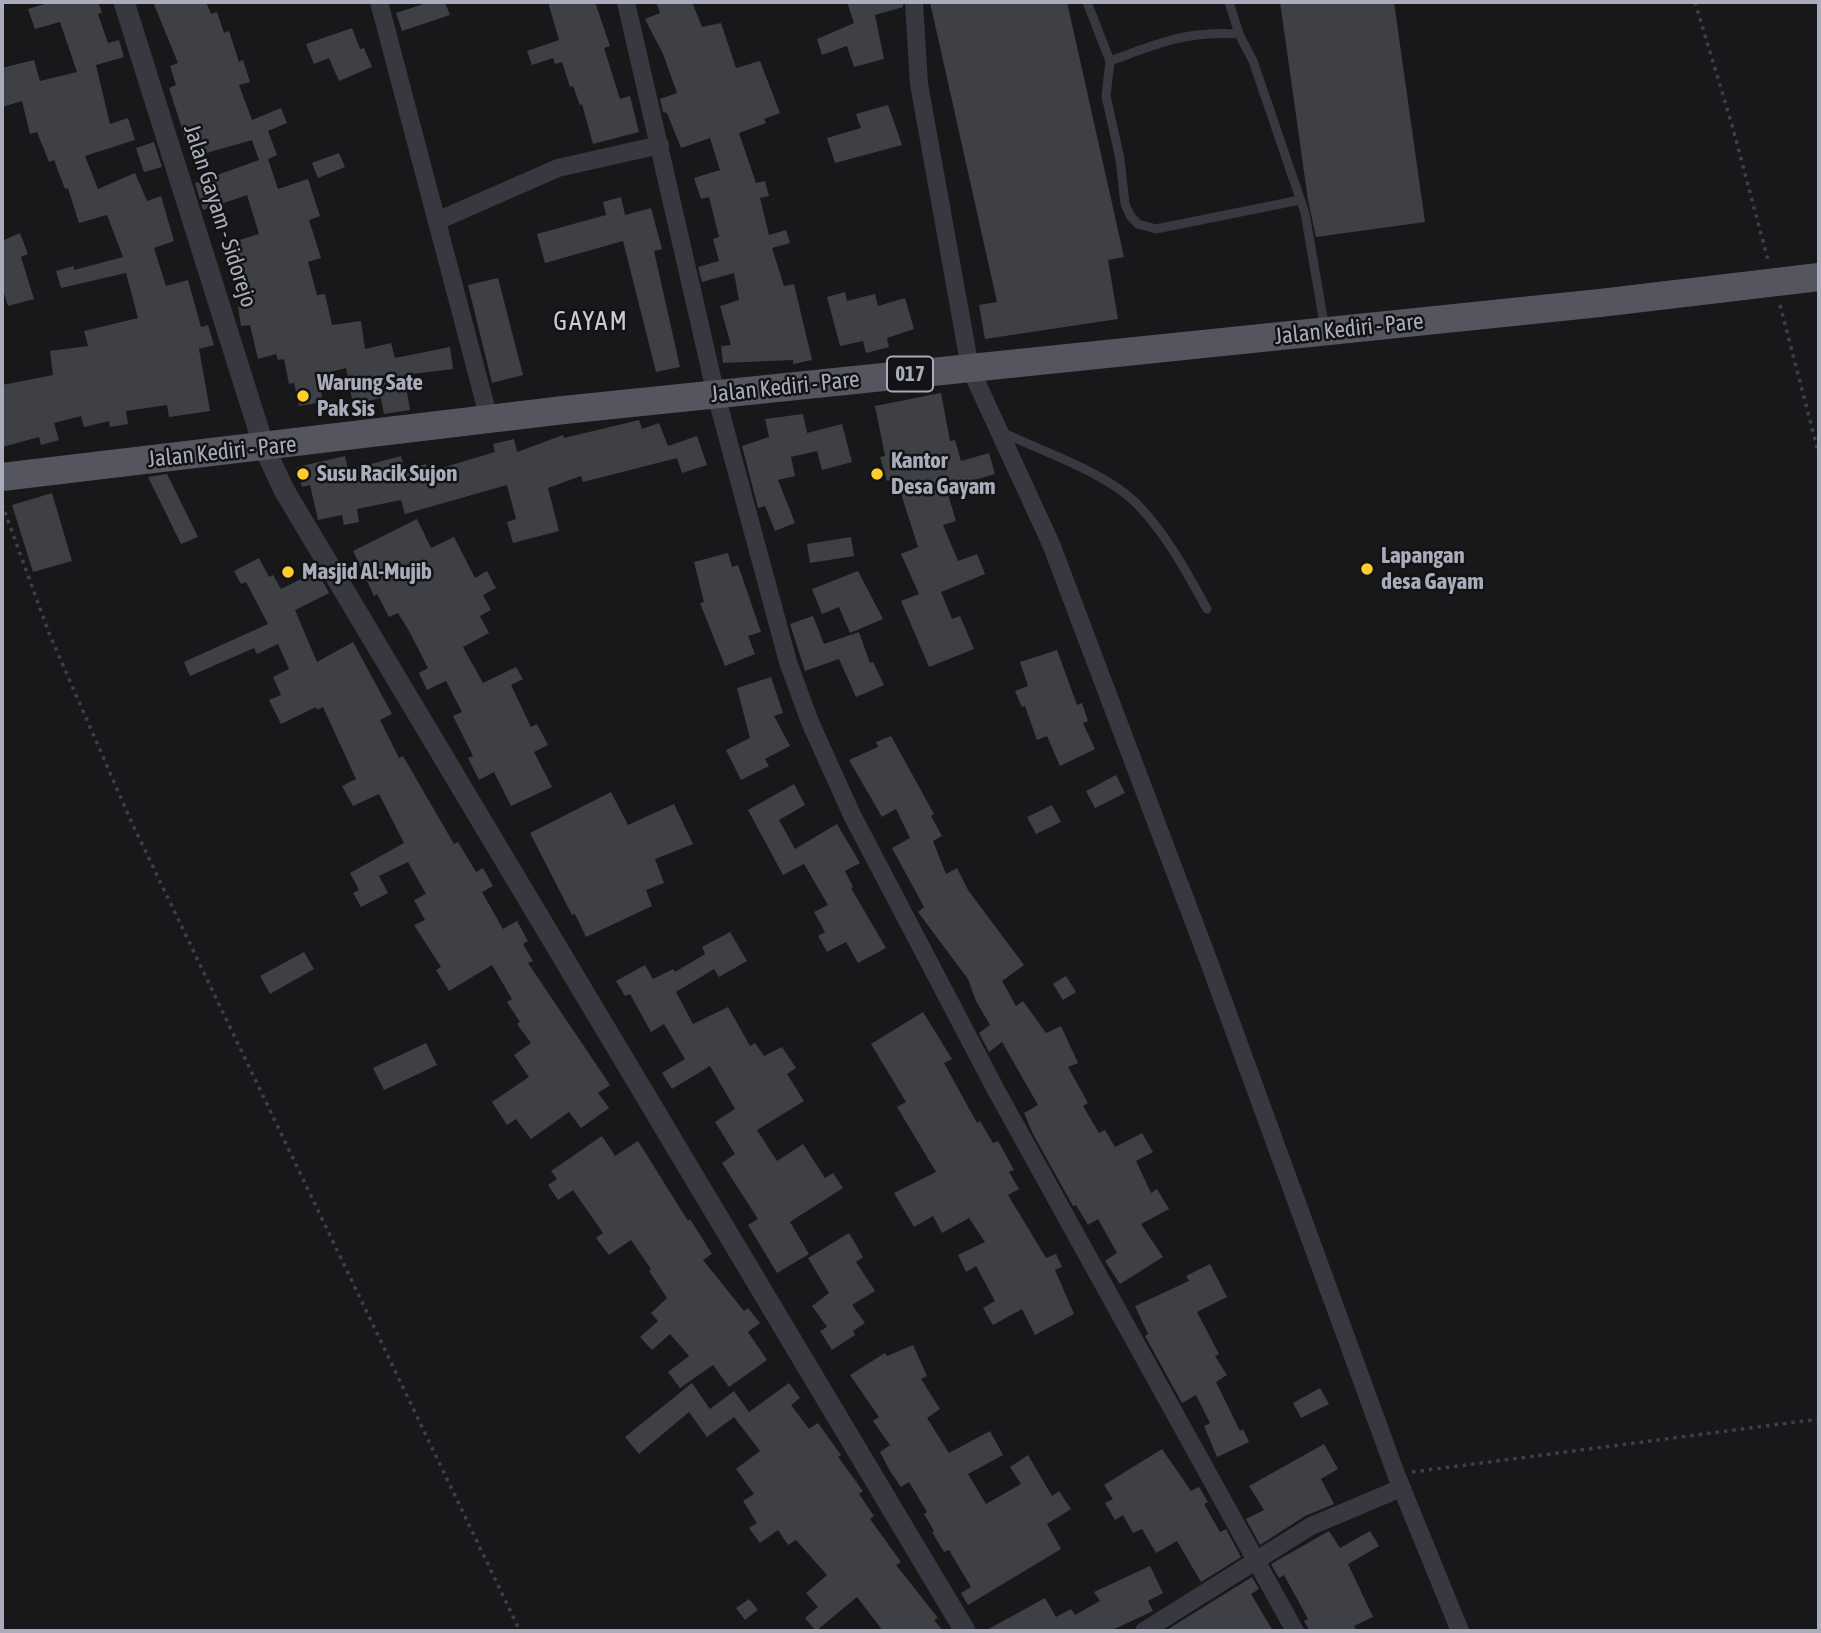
<!DOCTYPE html>
<html>
<head>
<meta charset="utf-8">
<style>
  body { margin:0 }
  #map { position:relative; width:1821px; height:1633px; overflow:hidden; background:#18181a; font-family:"Asap Condensed",sans-serif }
  canvas { display:block }
  .frame { position:absolute; inset:0; border:4px solid #a9adbb; pointer-events:none }
</style>
</head>
<body>
<div id="map">
<canvas width="1821" height="1633"></canvas>
<div class="frame"></div>
</div>
<script>
const c = document.querySelector('canvas').getContext('2d');
c.lineJoin = 'round';
function paint(path, color) { c.fillStyle = color; c.fill(path, 'evenodd'); }
function strokePath(path, color, width, dash) { c.strokeStyle = color; c.lineWidth = width; c.lineCap = dash ? 'butt' : 'round'; c.setLineDash(dash || []); c.stroke(path); }
function label(font, color, halo, rows, align = 'center') {
  c.font = font + ' "Asap Condensed",sans-serif'; c.lineWidth = 5; c.setLineDash([]); c.textBaseline = 'middle'; c.strokeStyle = halo; c.fillStyle = color; for (const [text, x, y, turn = 0] of rows) {
    c.save(); c.translate(x, y); c.rotate((+turn || 0) * Math.PI / 180); c.textAlign = isNaN(turn) ? turn : align; if (halo) c.strokeText(text, 0, 0); c.fillText(text, 0, 0); c.restore();
  }
}
paint(new Path2D(`
  M51,2h47l4,11 -4,1 10,29 11,-3 5,17 -28,8 14,59 18,-6 7,22 -50,16 13,33 37,-16 12,28 14,-5 13,45 -20,7 12,38 22,-6 13,47 7,-2 6,20 -15,4 11,62 -41,6 -2,-12 -41,6 2,13 -18,3 -1,-6 -25,6 -3,-11 -27,7 5,17 -18,5 -2,-8 -37,10v-62l51,-10 -3,-24 38,-5 -4,-15 54,-13 -12,-45 -65,15 -5,-17 18,-5v4l49,-13 -16,-42 -28,8 -11,-35 -3,1 -11,-29 -5,2 -12,-30 -7,2 -8,-33 -20,6v-39l32,-8 6,21 37,-9 -17,-50 -25,7 -7,-20z
  M153,2h53l5,12 6,-2 7,21 5,-2 10,31 4,-2 7,22 -11,3 13,35 29,-12 6,15 -19,8 9,24 -9,4 10,30 30,-10 12,37 -11,4 12,38 -13,4 9,33 8,-1 7,31 29,-4 4,28 26,-6 4,15 55,-11 3,22 -49,6 6,35 -26,4 -3,-16 -28,6 -7,-36 -28,7 5,27 -24,4 -5,-23 -5,1 -5,-25 -6,1 -2,-6 -18,5 -8,-34 -9,1 -3,-19 16,-3 -14,-43 -4,1 -6,-19 29,-9 -12,-39 -44,15 -8,-27 64,-23 -7,-20 -49,14 -6,-18 -11,5 -17,-53 7,-3 -6,-19 8,-3z
  M430,2h15l5,13 -48,16 -6,-18z
  M548,2h47l15,44 -6,2 16,51 10,-3 9,36 -46,12 -11,-40 -2,1 -7,-19 -3,1 -8,-25 -7,2 -2,-6 -21,7 -5,-14 32,-11z
  M656,2h36l10,25 19,-4 15,45 24,-7 20,52 -16,6 2,4 -27,10 17,50 9,-2 4,15 -9,2 9,37 17,-5 4,13 -18,5 12,38 10,-2 18,76 -19,4v-4l-70,3 -2,-17 10,-1 -11,-39 19,-6 -5,-27 -32,9 -4,-15 21,-6 -6,-22 6,-2 -10,-40 -8,2 -7,-21 26,-8 -10,-32 -29,10 -14,-35 -4,-1 -3,-13 17,-6 -14,-39 -18,-35 15,-6z
  M847,2h56v5l-28,8 9,44 -30,8 -7,-21 -25,9 -5,-16 37,-16z
  M930,2h137l57,255 -16,3 10,59 -133,20 -6,-34 18,-3z
  M1280,2h114l31,220 -109,15 -8,-37z
  M352,28l8,21 4,-1 8,19 -33,14 -10,-23 -15,6 -8,-20z
  M888,105l14,40 -67,18 -8,-25 34,-10 -5,-14z
  M154,142l8,25 -18,5 -8,-24z
  M339,153l6,14 -27,11 -6,-15z
  M621,197l4,18 26,-7 11,41 -8,2 26,116 -24,5 -33,-131 -78,22 -8,-29 69,-19 -3,-13z
  M20,233l8,21 -7,3 13,42 -26,7 -6,-20v-45z
  M498,278l25,97 -31,8 -24,-98z
  M845,292l2,9 28,-7 3,12 27,-8 9,31 -27,9 2,9 -23,6 -3,-12 -23,5 -13,-49z
  M941,393l9,48 5,-1 6,21 28,-8 6,21 -49,14 10,33 -13,4 15,36 19,-7 8,20 -44,18 11,27 8,-3 14,33 -45,18 -28,-66 18,-7 -18,-40 17,-7 -22,-69 -9,3 -7,-24 5,-1 -10,-50z
  M803,414l4,19 35,-9 10,38 -30,8 -5,-19 -26,6 4,19 -17,4 17,43 -20,8 -10,-25 -7,2 -16,-62 27,-9 -4,-18z
  M639,420l3,9 17,-6 9,23 29,-10 10,29 -25,8 -5,-15 -94,24 -2,-6 -33,12 11,43 -46,12 -6,-21 9,-3 -9,-34 -102,29 -4,-14 -44,9 2,13 -15,3 -2,-10 -24,5 -8,-35 -8,2 -5,-20 48,-11 3,14 53,-14 4,14 21,-6 2,8 67,-20 -2,-8 21,-5 3,13 46,-17 1,3z
  M167,474l31,63 -17,7 -33,-67z
  M52,493l20,68 -39,11 -21,-67z
  M417,519l14,29 23,-11 21,41 12,-7 9,17 -13,7 8,15 -11,6 9,17 -26,14 20,36 33,-16 7,12 -12,6 20,42 6,-3 11,21 -14,7 18,35 -41,19 -17,-34 -15,8 -11,-22 5,-2 -20,-40 9,-4 -16,-31 -19,9 -8,-17 9,-5 -19,-37 -11,-18 -9,4 -12,-23 -3,2 -21,-45z
  M851,537l3,19 -44,7 -3,-19z
  M728,553l4,14 6,-2 23,67 -13,4 7,18 -30,12 -25,-63 4,-1 -10,-40z
  M259,558l10,19 4,-2 8,14 36,-18 12,22 -34,17 22,52 36,-20 39,72 -12,6 19,38 4,-2 51,88 4,-2 18,30 7,-4 10,18 -11,6 21,37 14,-8 11,20 -5,3 10,17 -5,2 82,122 -12,8 11,15 -28,20 -12,-16 -38,27 -15,-20 -9,6 -15,-23 37,-25 -15,-22 17,-12 -14,-19 3,-2 -13,-20 5,-3 -20,-34 -43,26 -13,-21 5,-3 -27,-42 11,-5 -11,-20 12,-6 -18,-32 -29,14 9,17 -27,14 -8,-14 6,-3 -9,-17 54,-30 -25,-49 -26,12 -11,-20 14,-7 -33,-72 -6,3 -1,-3 -35,17 -12,-24 12,-5 -8,-18 16,-8 -11,-25 -21,10 -3,-6 -64,28 -6,-14 84,-38 -22,-42 -5,2 -7,-13z
  M858,571l25,48 -33,14 -11,-26 -17,7 -10,-25z
  M813,616l11,28 35,-12 11,31 3,-1 11,23 -28,12 -17,-38 -34,12 -15,-47z
  M1057,650l20,55 5,-2 6,18 -5,2 12,26 -35,17 -13,-30 -10,4 -12,-34 -3,1 -7,-16 13,-5 -8,-24z
  M771,677l12,36 -9,3 16,30 -25,13 4,7 -28,14 -15,-30 24,-12 -13,-50z
  M891,736l43,78 -3,2 11,20 -9,5 13,33 11,-6 11,22 56,75 -22,16 14,25 7,-5 23,32 15,-7 17,37 -10,4 20,36 -5,3 16,27 6,-3 10,17 27,-14 11,19 -17,9 15,32 6,-4 12,20 -28,15 22,33 -43,27 -15,-23 12,-8 -19,-34 -10,6 -12,-20 -3,1 -40,-72 -9,-21 14,-8 -36,-63 -13,10 -10,-19 11,-8 -14,-24 -8,-22 -50,-67 6,-5 -32,-59 18,-10 -14,-29 -14,8 -33,-57 29,-13 -2,-5z
  M1116,775l9,18 -30,15 -9,-17z
  M794,784l11,21 -26,15 16,29 42,-25 23,39 -15,8 8,16 -2,1 35,60 -28,15 -12,-21 -19,10 -9,-16 7,-4 -11,-20 14,-7 -24,-41 -21,11 -35,-65z
  M611,792l17,33 46,-21 19,40 -38,15 9,24 -18,7 6,16 -66,31 -11,-23 -3,1 -42,-82z
  M1052,805l9,17 -25,12 -9,-17z
  M730,932l17,29 -28,16 -5,-8 -38,23 17,32 35,-17 22,39 5,-3 9,13 18,-9 14,21 -9,6 17,27 -47,29 20,31 26,-17 22,34 8,-5 10,15 -53,34 19,32 -32,19 -29,-48 10,-6 -36,-56 13,-9 -20,-32 20,-13 -25,-43 -38,23 -10,-16 23,-14 -21,-35 -13,8 -21,-38 -5,2 -9,-15 29,-16 8,14 20,-10 2,3 30,-18 -3,-7z
  M304,952l10,17 -44,25 -10,-18z
  M1066,976l10,16 -13,8 -10,-16z
  M923,1012l29,47 -8,4 33,60 3,-2 13,22 5,-2 16,29 -5,2 10,17 -11,6 38,63 10,-4 6,13 -7,3 19,44 -39,21 -13,-26 -29,16 -10,-17 12,-7 -19,-35 -10,6 -8,-17 27,-13 -16,-24 -27,15 -9,-17 -19,11 -20,-34 42,-21 -39,-65 9,-5 -35,-58z
  M426,1043l11,22 -53,25 -11,-22z
  M602,1136l13,20 23,-15 50,80 2,-2 22,35 -9,6 41,51 4,-3 12,15 -12,9 19,28 -38,27 -16,-22 -33,23 -12,-16 21,-16 -19,-22 -18,16 -12,-13 18,-16 -7,-8 16,-15 -18,-27 2,-2 -20,-29 -22,15 -13,-17 7,-5 -30,-43 -15,10 -10,-15 9,-6 -6,-8z
  M849,1233l14,24 -7,5 19,29 -23,14 13,18 -12,8 2,4 -23,15 -12,-19 7,-4 -15,-21 17,-13 -21,-35z
  M1210,1264l17,33 -30,15 22,42 -4,2 12,19 -11,7 24,49 3,-2 6,13 -32,15 -13,-31 6,-3 -14,-28 -14,8 -37,-67 3,-2 -13,-28 54,-25 -3,-5z
  M913,1345l14,31 -6,3 19,30 -13,9 22,35 41,-22 13,24 -35,19 18,30 35,-20 -11,-17 18,-12 24,41 7,-5 12,18 -24,15 14,25 -93,56 -7,-12 10,-6 -22,-37 -5,2 -12,-20 2,-1 -10,-17 3,-2 -18,-30 -8,5 -11,-16 -10,-19 10,-7 -17,-24 6,-4 -29,-42 35,-22 2,3z
  M692,1383l18,26 24,-18 15,21 40,-29 11,15 -9,7 18,24 9,-6 23,32 -3,2 25,34 -4,3 15,22 -4,3 31,43 -5,3 42,53 -4,2 9,11h-60l-26,-34 -41,34 -11,-13 13,-11 -12,-14 21,-18 -31,-35 -8,5 -10,-15 -18,13 -11,-15 8,-5 -14,-22 11,-7 -18,-25 24,-18 -26,-34 -27,20 -18,-25 -50,42 -14,-17z
  M1320,1388l9,16 -28,14 -8,-15z
  M1324,1444l14,25 -17,10 13,25 -29,12 -45,29 -14,-26 18,-9 -15,-24z
  M1162,1449l29,42 8,-4 9,15 -4,2 16,28 6,-3 15,28 -40,25 -24,-41 -21,12 -14,-24 -9,4 -10,-18 -8,5 -10,-17 8,-4 -9,-14z
  M1329,1531l11,17 30,-17 9,15 -31,18 25,53 -19,9 3,5h-47l-6,-10 4,-2 -24,-44 -5,3 -8,-14z
  M1150,1566l13,27 -15,8 5,10 -43,20h-125l60,-33 11,19 15,-8 4,6 25,-14 -6,-9z
  M1252,1577l7,12 -8,5 22,37h-108z
  M749,1599l9,11 -13,10 -9,-12z`), '#3f4045');
strokePath(new Path2D(`
  M1695,2l37,123 36,135
  M1780,305l39,150
  M2,504l47,129 82,188 389,810
  M1412,1472l407,-53`), '#3e4047', 3.5, [3.5, 5]);
strokePath(new Path2D(`
  M1087,2l23,59
  M1229,2l10,32
  M1300,200l-144,29 -18,-5 -7,-7 -6,-13 -5,-45 -14,-63 4,-35c49,-18 75,-30 129,-27l14,27 52,152 20,116
  M1002,432c41,20 101,39 133,70 31,31 51,69 72,107`), '#383940', 9);
strokePath(new Path2D(`
  M379,2l110,417
  M626,2l90,393 72,267 22,60 42,93 144,275 299,541
  M914,2l5,82 51,284 81,176 158,418 187,512 64,157
  M437,221l121,-53 102,-23
  M1144,1631l167,-105 90,-38`), '#383940', 18);
strokePath(new Path2D(`
  M124,2l140,445 20,43 681,1141`), '#383940', 21);
strokePath(new Path2D(`
  M2,477l562,-67 1036,-107 219,-26`), '#54555f', 28);
for (const [x, y, r, color] of [
  [303,396,7,"#ffcd2b"],
  [303,474,7,"#ffcd2b"],
  [877,474,7,"#ffcd2b"],
  [1367,569,7,"#ffcd2b"],
  [288,572,7,"#ffcd2b"]
]) { const dot = new Path2D(); dot.arc(x, y, r, 0, 2 * Math.PI); c.fillStyle = color; c.fill(dot); strokePath(dot, '#131315', 2.5); }
for (const [x, y, w] of [
  [910,374,46]
]) { const box = new Path2D(); box.roundRect(x - w / 2, y - 17.5, w, 35, 5); c.fillStyle = '#131315'; c.fill(box); strokePath(box, '#a9adbb', 2); }
label('bold 21px', '#a9adbb', null, [
  ["017",910,374]
]);
label('23px', '#a9adbb', '#131315', [
  ["Jalan Gayam - Sidorejo",220,216,72],
  ["Jalan Kediri - Pare",1349,329,-6],
  ["Jalan Kediri - Pare",785,387,-6],
  ["Jalan Kediri - Pare",222,452,-6]
]);
label('bold 23px', '#a9adbb', '#131315', [
  ["Warung Sate",317,383],
  ["Pak Sis",317,409],
  ["Kantor",891,461],
  ["Desa Gayam",891,487],
  ["Susu Racik Sujon",317,474],
  ["Lapangan",1381,556],
  ["desa Gayam",1381,582],
  ["Masjid Al-Mujib",302,572]
], 'left');
c.letterSpacing = '2px';
label('26px', '#caccd7', '#131315', [
  ["GAYAM",591,322]
]);
c.letterSpacing = '0px';
</script>
</body>
</html>
